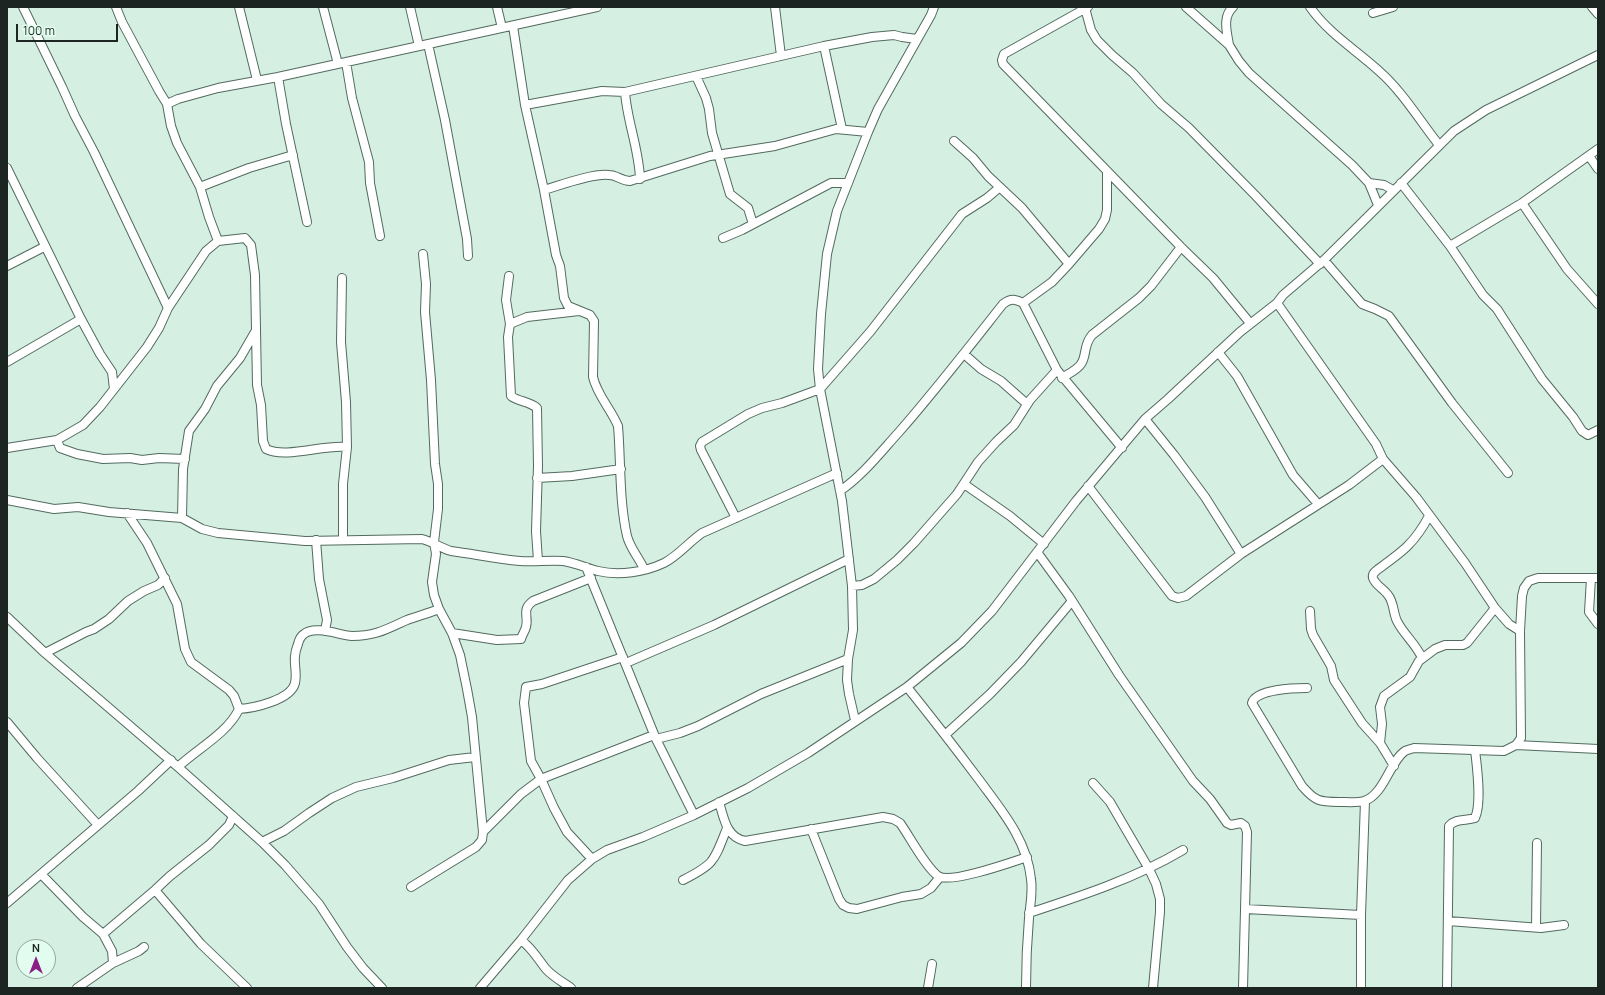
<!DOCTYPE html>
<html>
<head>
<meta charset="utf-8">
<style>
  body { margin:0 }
  #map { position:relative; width:1605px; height:995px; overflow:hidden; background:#d5efe3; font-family:Manrope,sans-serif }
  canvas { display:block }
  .frame { position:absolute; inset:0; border:8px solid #1c2521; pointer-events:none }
  .north { position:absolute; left:16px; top:939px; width:40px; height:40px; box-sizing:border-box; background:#e2fdf0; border:1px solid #93a79d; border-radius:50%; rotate:0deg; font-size:11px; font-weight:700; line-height:16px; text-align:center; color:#1c2521 }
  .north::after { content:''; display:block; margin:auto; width:14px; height:18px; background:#8b2085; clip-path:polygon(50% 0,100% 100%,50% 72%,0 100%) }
  .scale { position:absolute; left:16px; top:24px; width:102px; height:18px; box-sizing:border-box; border:2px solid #1c2521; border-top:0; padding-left:5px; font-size:12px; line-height:14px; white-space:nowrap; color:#1c2521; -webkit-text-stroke:3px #e2fdf0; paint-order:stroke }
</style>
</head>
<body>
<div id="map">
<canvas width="1605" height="995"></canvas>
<div class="frame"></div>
<div class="north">N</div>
<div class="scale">100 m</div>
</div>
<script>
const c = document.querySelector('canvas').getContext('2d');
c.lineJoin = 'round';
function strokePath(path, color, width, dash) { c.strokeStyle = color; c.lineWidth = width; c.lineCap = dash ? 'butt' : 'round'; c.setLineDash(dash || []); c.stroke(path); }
const minor = new Path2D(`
  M23,7l39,80 13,29 19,36 74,156
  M116,7l6,15 37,69 8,13 4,22 6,17 23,44 9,30 9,24
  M239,7l18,73
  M323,7l15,57
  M410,7l9,39
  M497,7l5,21
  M775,7l6,49
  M1088,7l-84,47 -2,6 1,4 178,183 32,31 37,45
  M1186,7l43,38 10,16 10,12 103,92 17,18 9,22
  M1310,7c18,26 46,43 69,64 23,20 41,50 60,74
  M1592,7l6,7
  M1085,8l6,22 6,10 15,15 21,18 28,31 28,24 66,67 65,69
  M1373,13l20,-6
  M513,26l12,79 19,85 12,65 4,11 4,32 4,8 22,9 4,6 -1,56c4,18 18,32 25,49 3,36 1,74 9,110 3,12 12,22 17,33
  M428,44l17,76 22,119 1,17
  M1229,45c-2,-13 -7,-28 4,-38
  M824,46l18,83
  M346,62l6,36 17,64 1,21 10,53
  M696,76l10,22 3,11 3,24 18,61 18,14 5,16
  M278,77l8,47 21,98
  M625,92c2,29 14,57 15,87
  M167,104l11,-5 40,-11 60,-11 319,-70
  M525,105l77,-14 23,1 199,-46 48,-9 22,-2 8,2 15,2
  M954,141l19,17 15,18 34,32 47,56
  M1589,156l9,13
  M7,168l74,151 19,35 12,18 2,17
  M1369,183l15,2 9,5
  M1401,183l49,63 33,49 14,14 45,70 31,38 9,14 6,4 10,-5
  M200,187l49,-19 44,-13
  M544,190c17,-5 49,-17 65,-15 8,0 12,6 21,6l80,-25 65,-10 61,-17 32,3
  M1522,203l45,66 31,35
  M723,238l19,-8 89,-47h17
  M1450,246l72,-43 76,-54
  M1324,260l38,44 13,5 14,7 63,87 56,70
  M7,266l37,-19
  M509,276l-3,24 4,24 -2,13 3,59c8,6 18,5 26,12l1,58 -2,65 2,30
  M342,278l-1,64 5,60 1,45 -4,37v55
  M1023,303l29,-21 17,-18 30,-35 6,-10 2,-9v-39
  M1277,303l99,141 7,15 33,38 49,66 30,45 14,16 11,7
  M510,324l17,-7 52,-6
  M1218,352l19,24 56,99 25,29
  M964,354l17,15 20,12 26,23
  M7,362l74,-43
  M1062,378c6,-4 15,-8 19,-14 6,-8 2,-19 11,-29l47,-37 12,-12 30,-39
  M1145,419l29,36 31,42 36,57
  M57,440l3,8 17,6 26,5 27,-1 12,2 17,-2 26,1
  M7,448l50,-8 26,-15 17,-18 47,-60 12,-19 9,-20 38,-57 12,-10 27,-3 6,7 4,30 2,110 4,20 2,36 3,8c20,10 58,-5 81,-2
  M537,478l35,-2 49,-7
  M964,484l46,32 34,28
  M1088,486l84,110 6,2 8,-2 55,-42 108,-69 34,-26
  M840,491c23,-16 40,-38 59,-59 36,-41 70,-85 104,-128 8,-6 12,-5 20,-1l34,67 65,78
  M7,500l47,9 24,-2 31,5 73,6 20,11 16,4 87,8 117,-2c11,3 19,9 29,12 23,3 46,8 69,10 15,1 29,-1 43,0 13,2 23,7 35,10 21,5 47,1 66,-8 14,-7 25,-21 38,-30l135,-60
  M127,513l20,30 30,61 8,45 6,13 38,28 5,6 5,13c-11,24 -42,40 -61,58
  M182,518l1,-49 6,-38 16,-22 12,-23 23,-28 15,-26
  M736,518l-35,-68 -1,-4 2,-4 46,-28 14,-6 20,-5 38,-14 50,-57 92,-118 25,-16 13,-11
  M316,540l3,39 8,41 -2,11
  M1037,552l32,44 50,79 74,106 17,18 17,24 4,2 10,-2 4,3 2,6 -4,156
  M586,567l70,172 38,76
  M1591,578l-2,34 9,12
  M852,586l10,-1 12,-6 23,-19 17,-17 43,-49 21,-32 18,-20 18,-17 16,-25 27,-30
  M1310,611l1,18 2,6 18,31 3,14 28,43 18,20 14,23
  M7,617l38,36 133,114 84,75 23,23 34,39 28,43 16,21 19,20
  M452,633l45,7 24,-1c1,-4 4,-8 5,-12 3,-11 -5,-17 7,-26l58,-23
  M45,653l41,-21 8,-3 15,-10 19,-18 16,-10 14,-6 7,-7
  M1422,658c-6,-14 -18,-23 -25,-37 -4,-8 -3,-19 -9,-26 -4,-6 -13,-10 -15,-17 -1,-4 1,-5 4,-8 25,-18 37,-26 52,-54
  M626,663l88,-38 135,-66
  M907,687c25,31 49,62 73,94 22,30 47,59 51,98 2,14 -1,26 -2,39 -2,23 -3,47 -3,70
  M1307,688c-12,0 -51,1 -55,15l50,83c13,15 17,16 37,16 8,0 18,1 25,-1 20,-6 26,-40 41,-50 2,-1 6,-2 9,-3l90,3 12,-6 5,-7 -1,-107 2,-35 2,-8 5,-7 9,-3h60
  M239,709c15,-1 52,-9 56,-26 3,-14 -4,-22 3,-39 1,-4 3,-8 6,-10 11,-9 35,1 48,2 24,0 35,-7 55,-16 11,-4 22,-7 32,-11
  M855,720l-6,-26 -2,-14 1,-21 5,-29 -1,-44 -10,-85 -22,-112 -2,-20 3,-55 6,-60 10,-43 31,-79 10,-23 53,-94 3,-8
  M7,722l30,36 61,67
  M945,735l45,-41 31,-32 51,-61
  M656,739l24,-6 18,-7 63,-32 87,-35
  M1380,743l2,-19 -2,-17 4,-11 26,-19 9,-16 16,-12 10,-4h18l4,-2 28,-35
  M1516,745l82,4
  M1093,783l17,19 39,67 7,15 4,15v13l-7,76
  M719,802c5,16 7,35 26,39l138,-24 10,2 7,4c10,14 25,43 38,53 12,8 74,-14 89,-19
  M811,829l28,70 4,6 6,3 8,1 45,-12 19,-3 10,-6 9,-11
  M483,832l38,-38 20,-15 113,-44
  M262,842l22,-11 25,-18 23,-15 24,-11 37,-9 56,-18 26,-3
  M592,859l-25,-27 -13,-24 -13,-29 -10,-18 -7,-58 2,-16 16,-3 81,-27
  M41,874l42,43 20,17 9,17 1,12 -36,25
  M683,880c32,-16 31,-19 44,-52
  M411,887l65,-40 6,-7 1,-8 -11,-115 -5,-28 -7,-34 -8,-22 -13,-24 -5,-14 -2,-13 4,-28 -2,-12 4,-33v-25l-3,-20 -4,-84 -6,-68 1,-28 -3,-30
  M155,890l46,54 46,44
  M7,903l131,-112 33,-31
  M1245,909l116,6
  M1029,913c52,-17 107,-35 154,-63
  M1448,921l93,7 23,-3
  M1536,927l1,-84
  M103,934l52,-44 15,-14 39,-31 20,-20 4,-9
  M521,940c11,8 17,19 25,29 7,8 17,13 25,19
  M113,963l26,-12 5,-4
  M480,988l41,-48 47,-60 24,-21 15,-9 36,-13 51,-22 54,-27 60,-35 99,-66 54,-44 31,-32 84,-110 69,-82 23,-20 72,-67 37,-29 6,-8 41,-35 130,-129 32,-21 112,-55
  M928,988l4,-24
  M1361,988v-73l4,-114
  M1447,988l2,-162c7,-8 17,-5 26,-8 7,-15 2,-51 0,-68`);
strokePath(minor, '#536a5f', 10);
strokePath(minor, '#fff', 8);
</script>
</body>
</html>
